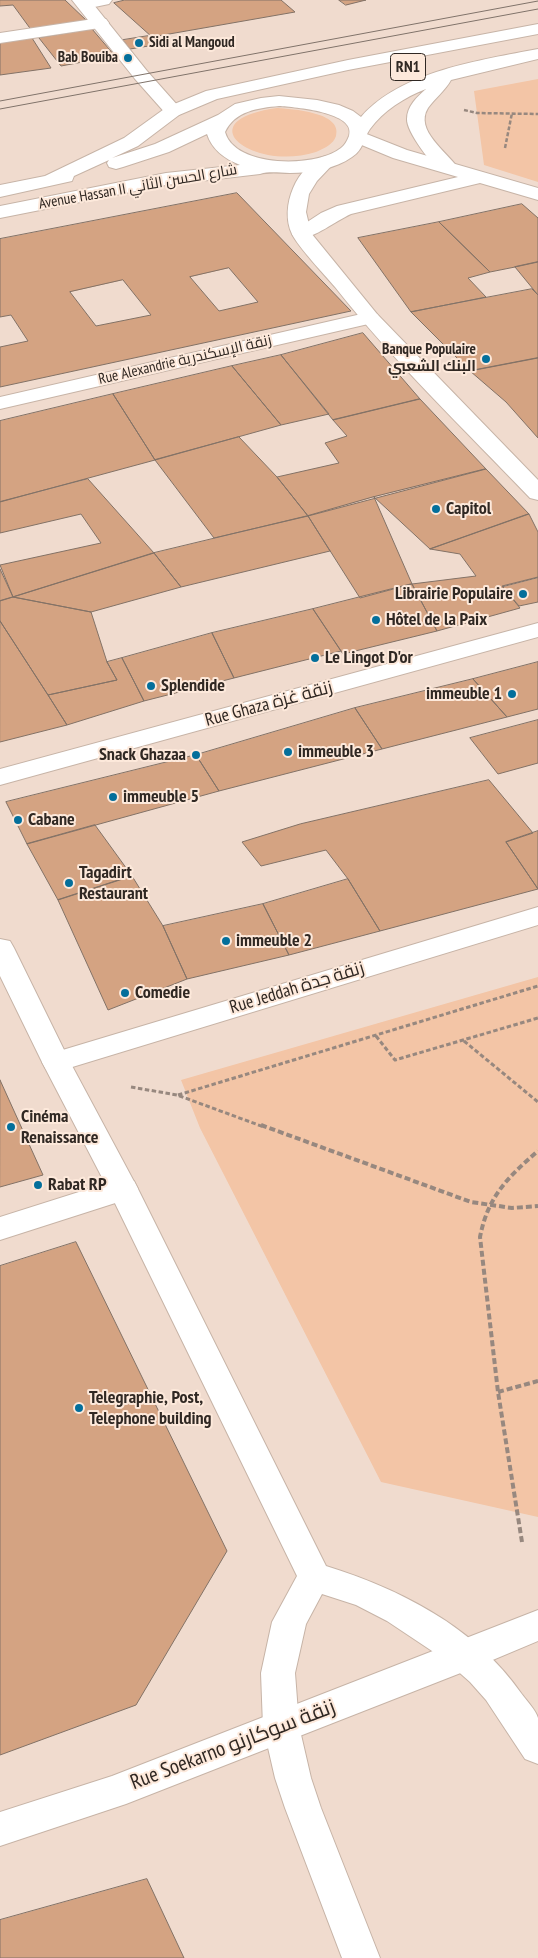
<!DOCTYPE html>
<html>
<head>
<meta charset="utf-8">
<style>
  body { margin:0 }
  canvas { display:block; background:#f0dbce }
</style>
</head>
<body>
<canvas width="538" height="1958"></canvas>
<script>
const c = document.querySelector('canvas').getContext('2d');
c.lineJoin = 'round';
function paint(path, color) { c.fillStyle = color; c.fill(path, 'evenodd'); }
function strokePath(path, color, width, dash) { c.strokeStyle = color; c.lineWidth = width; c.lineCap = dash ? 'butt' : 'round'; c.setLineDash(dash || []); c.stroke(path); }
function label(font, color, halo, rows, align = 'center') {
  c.font = font + ' "PT Sans Narrow",Cairo,sans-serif'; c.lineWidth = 4; c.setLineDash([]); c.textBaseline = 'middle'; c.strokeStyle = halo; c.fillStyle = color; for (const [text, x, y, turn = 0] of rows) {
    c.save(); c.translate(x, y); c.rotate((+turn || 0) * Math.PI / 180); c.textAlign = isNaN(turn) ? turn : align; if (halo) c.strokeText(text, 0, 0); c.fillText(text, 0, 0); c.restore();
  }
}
paint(new Path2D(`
  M538,79v103l-54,-17 -10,-74z
  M277,108c14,1 66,4 59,28 -2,8 -13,13 -20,16 -62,20 -131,-31 -39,-44z
  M538,977v540l-157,-35 -181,-354 -19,-48z`), '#f3c5a6');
const building = new Path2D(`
  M0,0h65l22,21 -55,10 -19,-26 -13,1z
  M125,0h156l14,12 -143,25 -38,-34z
  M339,0h27l-20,5z
  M92,29l23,27 -54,10 -22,-28z
  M148,36l7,9 -25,4 -7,-9z
  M32,38l19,30 -51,7v-32z
  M237,193l114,118 -351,76v-40l28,-6 -17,-26 -11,2v-78zM229,268l29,34 -39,9 -29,-34zM123,280l28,35 -55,11 -26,-34z
  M522,204l16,14v44l-23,5 -25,5 -51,-50z
  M439,222l51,50 -22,6 18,19 -75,15 -53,-74z
  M538,262v33l-23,-28z
  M532,289l6,6v63l-68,13 -59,-59z
  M363,333l57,66 -87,21 -52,-65z
  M281,355l48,59 -48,11 -49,-59z
  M538,358v80l-32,-36 -36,-31z
  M232,366l49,59 -126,35 -42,-66z
  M113,394l42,66 -155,42v-81z
  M420,399l66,70 -178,47 -31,-39 62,-14 -14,-20 22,-7 -14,-16z
  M239,437l38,40 31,39 -94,22 -59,-78z
  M486,469l43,45 -99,35 -56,-52z
  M88,479l66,74 -141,44 -13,-32 101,-22 -20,-29 -81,19v-31z
  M374,497l38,87 -52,14 -52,-82z
  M529,514l9,18v45l-36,9 18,22 -83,23 -25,-47 64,-8 -16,-22 -30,-5z
  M308,516l22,35 -149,36 -27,-34z
  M154,553l27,34 -90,25 -78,-15z
  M0,569l13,28 -13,4z
  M538,578v24l-19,4 -16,-19z
  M412,584l25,47 -94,23 -30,-45z
  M13,597l78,15 16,50 10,18 -69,15 -48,-74v-20z
  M313,609l28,42 -107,27 -22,-45z
  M0,621l48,74 19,30 -67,17z
  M212,633l22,45 -90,23 -22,-43z
  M122,658l22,43 -77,24 -19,-30 69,-15 -10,-18z
  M538,662v47l-31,8 -34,-38z
  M473,679l34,38 -125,32 -27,-41z
  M355,708l27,41 -163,42 -23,-36z
  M538,720v43l-40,11 -28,-36z
  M196,755l23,36 -192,53 -21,-42z
  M489,780l44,53 -27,9 32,47 -158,42 -32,-52 -22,-29 -65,16 -19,-24 58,-18z
  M95,825l37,51 -74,24 -31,-56z
  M538,831v58l-32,-47z
  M132,876l31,50 24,53 -79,31 -50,-110z
  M348,879l32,52 -91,24 -26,-51z
  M263,904l26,51 -102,24 -24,-53z
  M0,1080l43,95 -43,12z
  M76,1242l151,309 -91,154 -136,50v-489z
  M147,1879l37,79h-184v-38z`);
paint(building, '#d4a382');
strokePath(building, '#837266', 1);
const pedestrian = new Path2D(`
  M79,0h33l-3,4 -24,5 -6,-1 -3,-4z
  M100,18l6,1 3,4 -3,4 -106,16v-10z
  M538,907v18l-482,147 -10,-3 -4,-7 4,-7z`);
const minor = new Path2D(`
  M72,0h18l57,71 32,36 3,4 -3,4 -6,1 -6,-1 -32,-36z
  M359,131l48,19 131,38v12l-58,-17 -129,31c-16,7 -41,28 -56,24l-3,-4 3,-4 26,-17 16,-7 121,-29 -65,-19 -41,-17 -2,-4 2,-4z
  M370,312l7,2 3,4 -3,4 -377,87v-12z
  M538,623v14l-538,148v-16z
  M123,1178l11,3 4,8 -4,8 -134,43v-23z`);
const tertiary = new Path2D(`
  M538,1610v31l-62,26 -350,137 -126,42v-34l112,-36z`);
const secondary = new Path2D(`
  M326,156l7,2 2,4 -18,19 -8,13 -3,18 5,21 66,81 161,166v20l-8,-2c-66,-69 -136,-136 -195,-211 -12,-14 -36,-39 -43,-53 -13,-27 5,-70 34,-78z
  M0,939l10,2 4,7 56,114 68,127 188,377c74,23 149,61 195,127 5,7 15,17 17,25 0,12 0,33 0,46l-13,-5 -39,-59 -16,-18 -26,-23 -57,-38 -31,-16 -34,-11 -16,30 -11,49 4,53 12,52 10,30 59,150h-38l-57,-150 -10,-30 -12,-52 -2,-53 11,-51 25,-46 -189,-387 -66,-127 -42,-86z`);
const primary = new Path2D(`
  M538,24v10l-190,36 -131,29 -38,16 -41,31 -26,12 43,-14 63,-29 17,-11 26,-6 18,-2 38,4 22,5 14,6 8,6c40,-46 120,-57 177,-68v10l-87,21c-6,11 -16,18 -23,28 -14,22 19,44 30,60l-2,4c-4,1 -8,2 -12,0 -11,-4 -38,-41 -37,-53 0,-13 10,-22 19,-30 -21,8 -43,22 -56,40 -7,10 -6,20 -18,28 -17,12 -41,16 -62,16 -11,0 -20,-2 -30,1l-94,11 -166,33v-12l166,-33 74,-8c-15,-6 -28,-15 -33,-31l-38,18 -46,15 -7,2 -7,-2 -2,-4 2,-3 -35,16 -2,5 -72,16v-12l45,-9 79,-38 43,-31 39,-16 142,-31zM279,106c15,1 78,6 70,30 -2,5 -4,9 -8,12 -25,20 -106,20 -116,-16 10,-21 33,-24 54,-26z`);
strokePath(pedestrian, '#c7b4a7', 2);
strokePath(minor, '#c7b4a7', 2);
strokePath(tertiary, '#c7b4a7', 2);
strokePath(secondary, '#c7b4a7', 2);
strokePath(primary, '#c7b4a7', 2);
strokePath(new Path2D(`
  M464,110l13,3 61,1
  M505,148l7,-35`), '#97887f', 2.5, [4, 2]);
strokePath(new Path2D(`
  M376,1036l19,24 143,-42
  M464,1041l74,61
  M131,1087l46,8 87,32
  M178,1095l360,-109`), '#97887f', 3, [4.5, 2.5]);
strokePath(new Path2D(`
  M261,1125l210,77 41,6 26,-2
  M498,1392l40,-11
  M522,1542l-24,-150 -18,-155c8,-41 28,-60 58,-86`), '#97887f', 4, [6, 3]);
paint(pedestrian, '#fff');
paint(minor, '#fff');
paint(tertiary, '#fff');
paint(secondary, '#fff');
paint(primary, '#fff');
strokePath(new Path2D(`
  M0,101l538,-100
  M0,109l538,-100`), '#80736a', 1);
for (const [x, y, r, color] of [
  [139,43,5,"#046f9b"],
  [128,58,5,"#046f9b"],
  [486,359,5,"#046f9b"],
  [436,509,5,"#046f9b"],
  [523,594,5,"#046f9b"],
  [376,620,5,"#046f9b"],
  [315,658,5,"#046f9b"],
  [151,686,5,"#046f9b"],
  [512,694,5,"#046f9b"],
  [288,752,5,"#046f9b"],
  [196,755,5,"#046f9b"],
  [113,797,5,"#046f9b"],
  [18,820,5,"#046f9b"],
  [69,883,5,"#046f9b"],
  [226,941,5,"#046f9b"],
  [125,993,5,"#046f9b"],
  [11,1127,5,"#046f9b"],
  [38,1185,5,"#046f9b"],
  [79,1408,5,"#046f9b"]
]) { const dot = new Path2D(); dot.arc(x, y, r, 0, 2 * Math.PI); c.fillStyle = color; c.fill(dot); strokePath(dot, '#fde9db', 2); }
label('bold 15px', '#302823', '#fde9db', [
  ["Sidi al Mangoud",149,43,"left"],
  ["Bab Bouiba",118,58],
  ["Banque Populaire",476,350],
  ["البنك الشعبي",476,367]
], 'right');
label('15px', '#302823', '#fde9db', [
  ["Avenue Hassan II شارع الحسن الثاني",138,187,-10],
  ["Rue Alexandrie زنقة الإسكندرية",185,360,-13]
]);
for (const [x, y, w] of [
  [408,67,35]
]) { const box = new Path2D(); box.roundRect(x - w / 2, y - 13.5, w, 27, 4); c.fillStyle = '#fde9db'; c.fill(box); strokePath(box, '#302823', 1); }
label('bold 16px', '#302823', null, [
  ["RN1",408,67]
]);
label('bold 18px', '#302823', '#fde9db', [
  ["Capitol",446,509],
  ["Librairie Populaire",513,594,"right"],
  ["Hôtel de la Paix",386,620],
  ["Le Lingot D'or",325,658],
  ["Splendide",161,686],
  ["immeuble 1",502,694,"right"],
  ["immeuble 3",298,752],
  ["Snack Ghazaa",186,755,"right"],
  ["immeuble 5",123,797],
  ["Cabane",28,820],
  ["Tagadirt",79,873],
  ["Restaurant",79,894],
  ["immeuble 2",236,941],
  ["Comedie",135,993],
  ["Cinéma",21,1117],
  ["Renaissance",21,1138],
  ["Rabat RP",48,1185],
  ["Telegraphie, Post,",89,1398],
  ["Telephone building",89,1419]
], 'left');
label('18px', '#302823', '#fde9db', [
  ["Rue Ghaza زنقة غزة",269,704,-15],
  ["Rue Jeddah زنقة جدة",297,988,-17]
]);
label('21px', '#302823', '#fde9db', [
  ["Rue Soekarno زنقة سوكارنو",233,1745,-21]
]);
</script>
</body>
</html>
